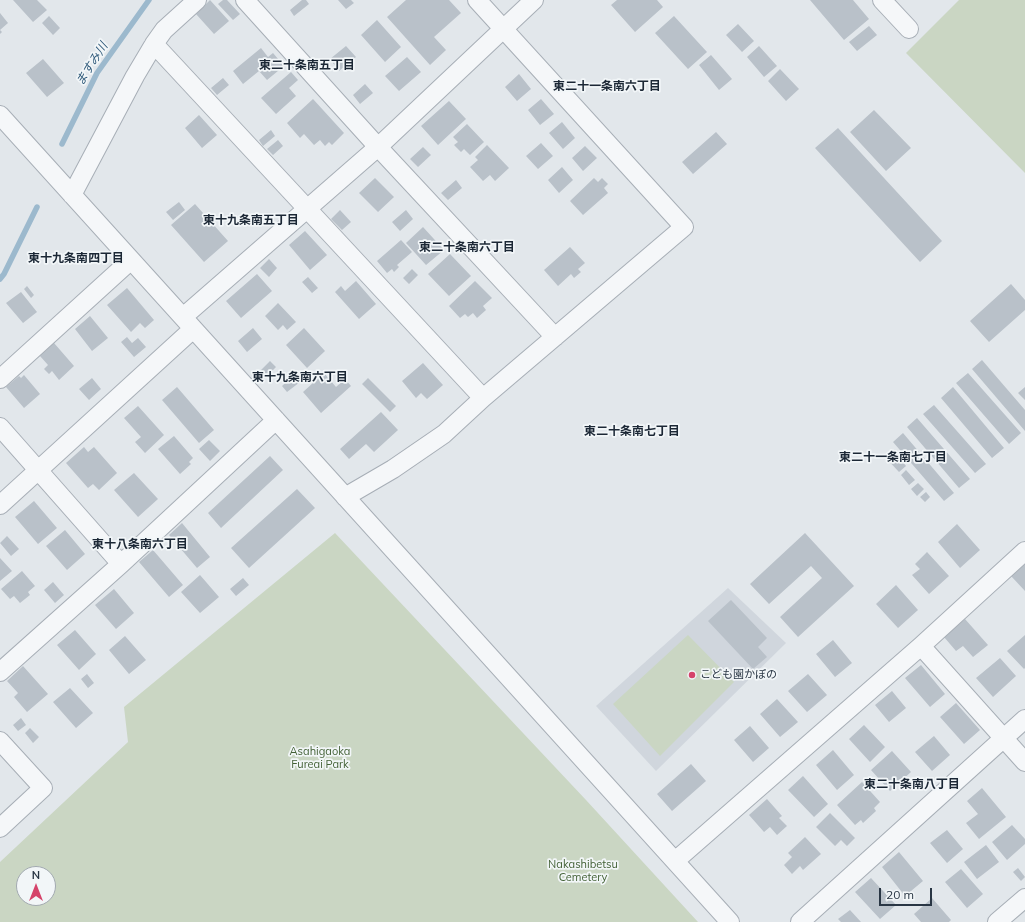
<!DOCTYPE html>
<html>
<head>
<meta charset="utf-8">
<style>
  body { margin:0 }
  #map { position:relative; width:1025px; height:922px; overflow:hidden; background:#e2e7eb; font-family:Mulish,sans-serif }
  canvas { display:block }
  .north { position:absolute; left:16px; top:866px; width:40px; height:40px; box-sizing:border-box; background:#f2f6f8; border:1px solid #a2a9b0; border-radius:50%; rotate:0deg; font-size:11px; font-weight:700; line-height:16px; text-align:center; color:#293644 }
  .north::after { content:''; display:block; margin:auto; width:14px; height:18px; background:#d5436a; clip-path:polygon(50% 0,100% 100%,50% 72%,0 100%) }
  .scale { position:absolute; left:879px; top:888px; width:53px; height:18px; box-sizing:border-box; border:2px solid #293644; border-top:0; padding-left:5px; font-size:12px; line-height:14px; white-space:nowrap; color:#293644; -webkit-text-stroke:3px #f2f6f8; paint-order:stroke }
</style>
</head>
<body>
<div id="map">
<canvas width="1025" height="922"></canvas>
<div class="north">N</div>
<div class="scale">20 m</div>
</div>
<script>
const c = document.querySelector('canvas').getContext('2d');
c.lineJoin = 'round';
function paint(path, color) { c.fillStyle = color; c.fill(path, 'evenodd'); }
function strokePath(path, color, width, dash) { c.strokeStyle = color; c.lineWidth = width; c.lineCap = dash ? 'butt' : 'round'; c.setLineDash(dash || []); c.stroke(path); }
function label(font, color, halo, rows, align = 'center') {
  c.font = font + ' Mulish,"Noto Sans JP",sans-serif'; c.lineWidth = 3.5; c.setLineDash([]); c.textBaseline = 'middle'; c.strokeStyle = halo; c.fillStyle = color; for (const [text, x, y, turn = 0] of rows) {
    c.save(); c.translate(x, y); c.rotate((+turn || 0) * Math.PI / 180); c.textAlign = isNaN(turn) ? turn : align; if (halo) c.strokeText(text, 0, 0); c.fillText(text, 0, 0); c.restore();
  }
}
paint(new Path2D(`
  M728,588l58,55 -130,128 -60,-65z`), '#d0d6dd');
paint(new Path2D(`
  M959,0h66v173l-119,-120z
  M335,533l251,267 112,122h-698v-60l128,-120 -4,-35zM24,874h24v24h-24z
  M688,635l46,47 -74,74 -47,-52z`), '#cad6c3');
strokePath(new Path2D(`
  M62,144l35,-71 52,-73
  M0,279l4,-5 33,-67`), '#9cb9cd', 5.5);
paint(new Path2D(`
  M13,0h24l10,10 -14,12z
  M210,0l19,21 -15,13 -18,-20z
  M223,0h4l13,14 -7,6 -15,-16z
  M302,0h4l3,4 -15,12 -4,-6z
  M338,0h13l3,3 -8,6z
  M406,0h43l12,13 -27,24 12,13 -16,15 -43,-48z
  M617,0h40l6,7 -28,25 -24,-27z
  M810,0h43l16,19 -25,21z
  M0,13l8,10 -8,7 2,2 -2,2z
  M49,16l11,12 -7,7 -11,-12z
  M674,16l33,36 -19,17 -33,-36z
  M377,20l24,27 -16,15 -24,-27z
  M738,24l16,17 -12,11 -16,-17z
  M869,26l8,9 -20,16 -8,-9z
  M346,46l10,11 -17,14 -9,-12z
  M759,46l18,20 -13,11 -17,-20z
  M261,48l7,9 5,-4 11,13 -17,14 -8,-9 -16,13 -10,-13z
  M711,55l21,24 -13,11 -20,-25z
  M407,57l14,15 -22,19 -14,-15z
  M43,59l21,24 -17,14 -21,-24z
  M780,69l19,20 -13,12 -18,-20z
  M291,72l7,8 -9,8 7,8 -20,18 -15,-16z
  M519,74l12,15 -14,12 -12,-14z
  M223,78l6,7 -12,10 -6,-7z
  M365,84l8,9 -13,11 -7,-9z
  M313,99l31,34 -12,12 -3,-3 -4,4 -5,-6 -6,5 -10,-11 -4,4 -13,-15z
  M541,99l13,15 -14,11 -12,-15z
  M449,101l17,18 -28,26 -17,-19z
  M874,110l37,38 -25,23 -36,-39z
  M199,115l18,20 -15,13 -17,-20z
  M562,122l13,16 -12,11 -14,-16z
  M467,124l17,18 -14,13 -6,-6 -3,3 -7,-7 4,-3 -5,-5z
  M838,128l104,113 -22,21 -105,-114z
  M271,130l4,6 -12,10 -4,-6z
  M716,132l11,12 -34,30 -11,-12z
  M278,140l5,6 -10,9 -6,-6z
  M541,143l12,13 -15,13 -12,-13z
  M487,145l22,23 -14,13 -5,-6 -7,6 -13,-14 8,-7 -3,-3z
  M585,146l12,12 -14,13 -11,-13z
  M423,147l8,8 -13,12 -8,-8z
  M562,167l11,13 -14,13 -11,-13z
  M375,178l19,19 -16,15 -19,-19z
  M594,178l4,4 4,-4 6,6 -4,4 4,5 -25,22 -13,-14z
  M456,180l6,8 -14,12 -7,-7z
  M179,202l6,8 -12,10 -7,-8z
  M195,204l33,37 -24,21 -33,-37z
  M340,210l11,12 -9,8 -11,-11z
  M406,210l7,9 -13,12 -8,-9z
  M423,227l21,23 -18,15 -20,-22z
  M305,231l22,24 -17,15 -21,-25z
  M401,240l11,12 -15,13 2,2 -5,5 -2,-3 -5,4 -10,-12z
  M570,247l15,16 -7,6 3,3 -7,6 -3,-4 -13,12 -14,-16z
  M450,254l21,22 -22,20 -21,-22z
  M269,259l8,9 -8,9 -9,-9z
  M412,269l6,6 -9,9 -6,-6z
  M257,274l15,17 -31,27 -15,-17z
  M308,277l10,11 -6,5 -10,-11z
  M356,281l20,23 -17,15 -24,-27 6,-6 4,5z
  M475,281l17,17 -9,8 3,4 -9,8 -4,-5 -5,4 -3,-3 -5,4 -11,-12z
  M1011,284l14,16v10l-36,32 -19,-21z
  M27,286l7,9 -3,3 -7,-9z
  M127,288l27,32 -9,8 -5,-5 -9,9 -24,-27z
  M21,292l16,20 -14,11 -17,-20z
  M278,303l18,19 -9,8 -4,-5 -5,5 -13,-14z
  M90,316l18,22 -16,13 -17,-22z
  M253,328l9,11 -15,13 -9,-11z
  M304,328l21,23 -18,17 -21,-23z
  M127,337l5,6 6,-5 8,9 -12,10 -13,-15z
  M54,343l20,23 -15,14 -7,-9 -3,3 -5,-5 4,-4 -8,-9z
  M982,360l43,50v21l-53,-62z
  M270,361l6,6 -9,9 -6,-6z
  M423,363l20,22 -16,14 -6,-6 -5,5 -14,-17z
  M324,373l12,14 9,-8 6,7 -30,27 -18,-21z
  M968,373l53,60 -12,11 -53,-61z
  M24,375l16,19 -16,14 -18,-21 13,-11 2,2z
  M294,375l6,7 -13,10 -5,-6z
  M92,378l9,11 -12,11 -10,-11z
  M368,378l28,28 -6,6 -28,-28z
  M177,387l37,43 -15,13 -37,-43z
  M953,387l51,61 -12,10 -51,-60z
  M1025,387v13l-7,-7z
  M934,405l52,59 -11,9 -52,-59z
  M138,406l26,29 -19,18 -10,-11 6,-5 -17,-19z
  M381,412l17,18 -24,22 -8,-8 -17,15 -9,-10z
  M917,418l53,61 -11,9 -52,-61z
  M903,433l51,60 -10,8 -51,-59z
  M174,436l19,22 -4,4 2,2 -11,10 -22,-25z
  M209,440l11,11 -10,10 -11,-12z
  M84,447l4,5 6,-5 23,26 -18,17 -6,-6 -5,4 -22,-25z
  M892,449l14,17 -7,6 -15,-16z
  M270,456l13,14 -62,58 -13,-15z
  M906,470l9,10 -6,5 -8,-10z
  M134,473l24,26 -20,18 -24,-27z
  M918,483l6,6 -7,7 -6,-7z
  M297,489l18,19 -66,60 -18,-20z
  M926,492l4,5 -5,5 -5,-5z
  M34,501l23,27 -19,16 -23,-27z
  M182,523l28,34 -13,11 -28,-33z
  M957,524l23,26 -20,18 -22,-26z
  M65,530l20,24 -18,16 -21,-24z
  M805,533l49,53 -56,51 -18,-20 42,-39 -11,-12 -42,38 -19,-20z
  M7,536l12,13 -8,7 -11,-13z
  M153,550l30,35 -14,12 -30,-35z
  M927,552l22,24 -20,18 -17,-19 8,-6 -5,-5z
  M0,558l12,13 -12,10z
  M1025,564v27l-14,-15z
  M22,571l13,15 -7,6 2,3 -10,8 -6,-7 -4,3 -9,-10z
  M200,575l19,22 -19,16 -19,-21z
  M243,578l6,7 -13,11 -6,-7z
  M53,582l11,13 -9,8 -11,-13z
  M896,585l22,25 -20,18 -22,-24z
  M114,589l20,24 -18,16 -21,-24z
  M731,600l36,38 -9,9 9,10 -14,12 -45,-48z
  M965,619l23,26 -15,12 -10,-11 -7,5 -12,-14z
  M75,630l21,24 -17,16 -22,-25z
  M1025,635v33l-1,1 -17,-18z
  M125,636l21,24 -17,14 -20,-24z
  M833,640l19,23 -17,14 -19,-23z
  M1000,658l16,18 -23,21 -17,-19z
  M921,665l24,29 -15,13 -25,-29z
  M23,666l25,28 -21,18 -13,-15 4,-4 -11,-12z
  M87,674l7,9 -6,5 -7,-9z
  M808,674l19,21 -20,17 -19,-21z
  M70,688l23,25 -17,15 -23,-26z
  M892,691l14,17 -17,14 -14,-17z
  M777,699l21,23 -18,15 -20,-23z
  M956,703l24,27 -16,14 -24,-27z
  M21,718l5,7 -8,6 -5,-6z
  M864,725l21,22 -15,15 -21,-23z
  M750,726l19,22 -16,14 -19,-22z
  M30,728l9,9 -6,6 -8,-10z
  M934,736l16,19 -18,16 -17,-19z
  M833,750l21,25 -17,15 -21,-25z
  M892,751l19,21 -21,19 -19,-21z
  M691,764l15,17 -34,30 -15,-17z
  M803,776l25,28 -14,13 -26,-27z
  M862,782l18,20 -6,6 2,3 -13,12 -2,-3 -6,5 -18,-20z
  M982,788l24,29 -27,22 -13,-16 12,-9 -11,-13z
  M767,799l15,17 -3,2 8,8 -10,9 -7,-8 -6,5 -15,-17z
  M830,813l25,25 -8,8 -6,-6 -6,6 -19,-19z
  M1012,825l13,14v5l-18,16 -15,-18z
  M947,830l16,19 -16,14 -17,-20z
  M805,837l16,17 -18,16 -3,-4 -8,8 -8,-9 8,-8 -4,-4z
  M986,845l13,17 -22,17 -13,-17z
  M899,852l24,29 -18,15 -23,-29z
  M1018,868l7,9 -4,4 -8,-9z
  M961,869l22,25 -16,14 -22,-26z
  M871,878l25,27 -16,14 -25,-27z
  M932,898l19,22 -2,2h-28l-7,-8z
  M850,910l11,12h-20l-3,-3z`), '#b9c1c9');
const minor = new Path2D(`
  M245,0l133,147 177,190
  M882,0l27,29
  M154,44l329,354
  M0,115l730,807
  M72,195l63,-119 19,-32 10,-14 33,-30
  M183,317l195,-170 156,-147
  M0,379l131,-119
  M0,427l121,137
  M345,497l48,-28 51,-35 39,-36 201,-171 -207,-227
  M0,505l193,-176
  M921,646l104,116
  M0,672l121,-108 155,-144
  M0,741l43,47 -43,40
  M675,861l246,-215 104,-95
  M800,922l225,-203
  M997,922l28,-24`);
strokePath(minor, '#a7aeb6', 20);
strokePath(minor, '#f5f7f9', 18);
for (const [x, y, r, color] of [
  [692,675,4,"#d5436a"]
]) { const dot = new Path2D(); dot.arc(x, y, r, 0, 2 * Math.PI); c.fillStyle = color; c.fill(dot); strokePath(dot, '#f2f6f8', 1.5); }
label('11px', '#293644', '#f2f6f8', [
  ["こども園かぽの",700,675]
], 'left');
label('11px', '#436136', '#f2f6f8', [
  ["Asahigaoka",320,752],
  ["Fureai Park",320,765],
  ["Nakashibetsu",583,865],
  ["Cemetery",583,878]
]);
label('italic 12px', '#315b7b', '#f2f6f8', [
  ["ますみ川",92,64,-58]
]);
label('bold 12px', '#1b2735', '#f2f6f8', [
  ["東二十条南五丁目",307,65],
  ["東二十一条南六丁目",607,86],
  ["東十九条南五丁目",251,220],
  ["東二十条南六丁目",467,247],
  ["東十九条南四丁目",76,258],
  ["東十九条南六丁目",300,377],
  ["東二十条南七丁目",632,431],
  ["東二十一条南七丁目",893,457],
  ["東十八条南六丁目",140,544],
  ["東二十条南八丁目",912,784]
]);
</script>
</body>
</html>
